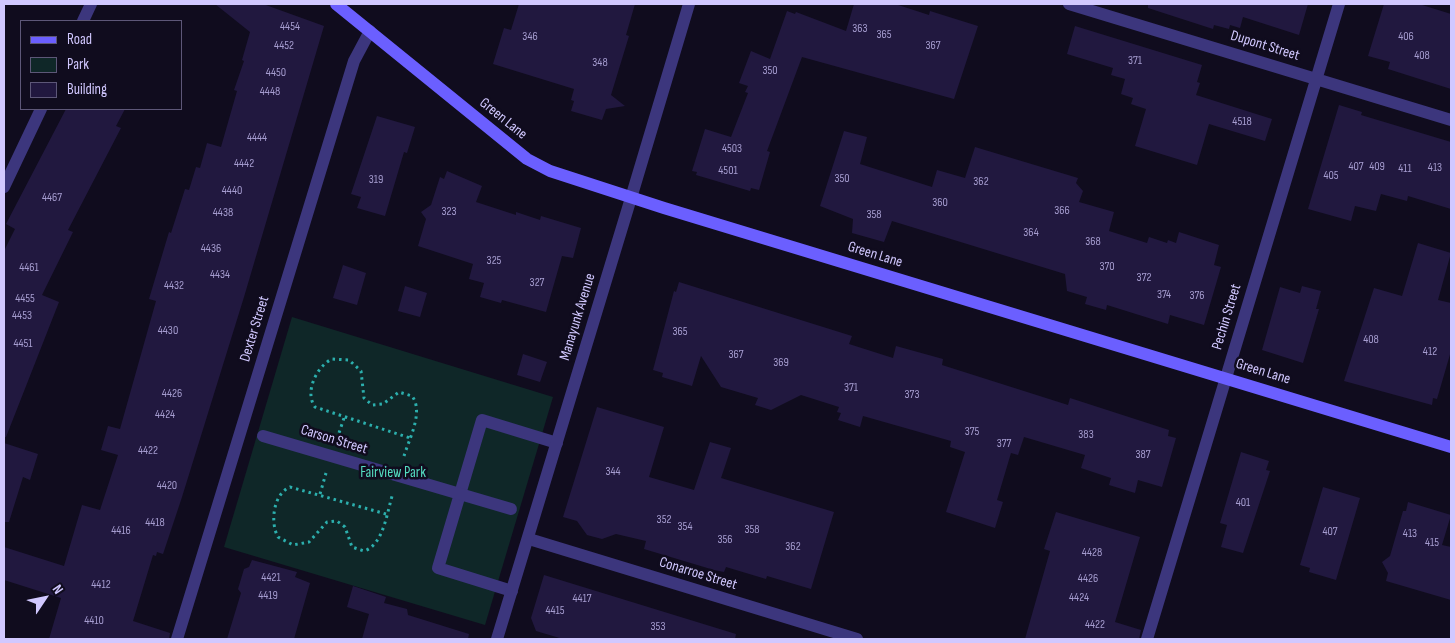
<!DOCTYPE html>
<html>
<head>
<meta charset="utf-8">
<style>
  body { margin:0 }
  #map { position:relative; width:1455px; height:643px; overflow:hidden; background:#100c1e; font-family:"Sofia Sans Condensed",sans-serif }
  canvas { display:block }
  .frame { position:absolute; inset:0; border:5px solid #d1c8ff; pointer-events:none }
  .legend { position:absolute; left:20px; top:20px; width:162px; height:90px; box-sizing:border-box; background:#100c1e; border:1px solid #5d5778; margin:0; padding:6px 9px; list-style:none; font-size:15px; color:#d1c8ff }
  .legend li { display:flex; align-items:center; gap:10px; height:25px }
  .legend b { width:25px; border:1px solid #5d5778 }
  .north { position:absolute; left:20px; top:573px; width:50px; height:50px; -webkit-text-stroke:4px #100c1e; paint-order:stroke; rotate:56deg; font-size:14px; font-weight:700; line-height:20px; text-align:center; color:#d1c8ff }
  .north::after { content:''; display:block; margin:auto; width:18px; height:22px; background:#d1c8ff; clip-path:polygon(50% 0,100% 100%,50% 72%,0 100%) }
</style>
</head>
<body>
<div id="map">
<canvas width="1455" height="643"></canvas>
<div class="frame"></div>
<ul class="legend">
<li><b style="height:6px;background:#6b5fff"></b>Road</li>
<li><b style="height:14px;background:#0f2728"></b>Park</li>
<li><b style="height:14px;background:#21183f"></b>Building</li>
</ul>
<div class="north">N</div>
</div>
<script>
const c = document.querySelector('canvas').getContext('2d');
c.lineJoin = 'round';
function paint(path, color) { c.fillStyle = color; c.fill(path, 'evenodd'); }
function strokePath(path, color, width, dash) { c.strokeStyle = color; c.lineWidth = width; c.lineCap = dash ? 'butt' : 'round'; c.setLineDash(dash || []); c.stroke(path); }
function label(font, color, halo, rows, align = 'center') {
  c.font = font + ' "Sofia Sans Condensed",sans-serif'; c.lineWidth = 5; c.setLineDash([]); c.textBaseline = 'middle'; c.strokeStyle = halo; c.fillStyle = color; for (const [text, x, y, turn = 0] of rows) {
    c.save(); c.translate(x, y); c.rotate((+turn || 0) * Math.PI / 180); c.textAlign = isNaN(turn) ? turn : align; if (halo) c.strokeText(text, 0, 0); c.fillText(text, 0, 0); c.restore();
  }
}
paint(new Path2D(`
  M292,317l261,80 -68,228 -261,-78z`), '#0f2728');
paint(new Path2D(`
  M215,4h48l61,22 -80,271 -62,200 -19,57 -6,-2 -1,4 -3,-1 -20,66 37,12 -1,6h-120l12,-41 -57,-18v-33l60,19 18,-61 18,5 18,-55 -17,-5 7,-24 12,3 36,-128 -7,-2 20,-67 2,1 14,-44 4,1 7,-23 4,1 7,-25 14,4 16,-56 -3,-1 10,-29 -2,-1 8,-28z
  M519,4h116l-9,31 3,1 -18,59 14,11 -19,3 -4,11 -31,-9 3,-10 -3,-1 3,-11 -81,-25 11,-36 7,2z
  M854,4h41l34,11 1,-4 48,15 -24,73 -152,-42 -35,94 3,1 -11,38 -8,-2 -1,3 -54,-16 1,-3 -5,-1 13,-42 26,8 17,-44 -3,-1 3,-6 -9,-3 12,-32 19,8 17,-48 8,3 1,-2 50,19z
  M1148,4h160l-9,31 -56,-18 -3,11 -10,-3 -1,4 -15,-4 -1,4 -65,-21z
  M1384,4h35l32,10v75l-63,-20 2,-7 -22,-6z
  M1075,26l127,39 -5,17 3,1 -4,12 76,24 -7,22 -56,-17 -12,41 -62,-19 11,-37 -15,-5 2,-6 -12,-4 4,-15 -14,-4 2,-7 -46,-14z
  M1339,105l23,7 -1,3 90,27v67l-43,-13 -1,5 -26,-7 -5,17 -21,-5 -4,15 -43,-12z
  M66,109h59l-9,17 5,2 -53,102 5,2 -31,63 17,7 -53,135h-2v-186l11,-22 -9,-5z
  M377,116l38,11 -8,26 -3,-1 -19,64 -28,-8 4,-11 -10,-3z
  M844,131l23,6 -7,27 72,23 5,-17 28,8 10,-31 103,31 -2,5 7,8 -4,11 35,10 -5,19 38,12 2,-6 18,6 1,-3 8,3 3,-11 40,13 -5,20 7,2 -17,58 -34,-10 -2,9 -61,-19 -1,5 -21,-6 2,-7 -20,-6 -2,-17 -173,-53 -8,21 -32,-9 1,-14 -33,-13z
  M447,171l35,15 -6,16 40,13v-3l24,8 1,-4 40,12 -8,30 -11,-2 -16,56 -44,-12 -1,3 -21,-6 4,-14 -15,-4 4,-15 -55,-18 8,-27 -5,-7 10,-7 9,-28 4,2z
  M1418,243l33,10 -13,47 13,3v48l-14,48 -4,-1 -1,7 -88,-24 30,-93 28,8z
  M343,265l23,8 -9,32 -24,-7z
  M679,282l173,54 -3,8 44,14 3,-12 47,13 -1,6 126,40 2,-7 99,32 -1,6 8,2 -14,49 -24,-7 -3,13 -26,-8 2,-7 -30,-10 4,-13 -61,-18 -6,18 -7,-2 -14,47 6,2 -8,26 -49,-16 19,-60 -15,-5 1,-6 -88,-25 -3,11 -22,-7 3,-7 -4,-1 2,-5 -38,-12 -30,15 -16,-5 3,-7 -37,-11 -20,-31 -9,30 -30,-9 1,-4 -10,-3 21,-79 2,1z
  M405,286l22,7 -7,24 -22,-6z
  M1302,286l19,5 -5,18h3l-16,54 -41,-13 18,-63 20,6z
  M523,354l24,8 -7,20 -23,-7z
  M597,407l67,20 -15,50 45,13 16,-48 21,6 -10,30 113,34 -23,77 -44,-13 -1,3 -40,-12 -2,5 -10,-2 -70,-21 2,-8 -30,-7 -14,5 -15,-4 -10,-14 -14,-4z
  M4,443l34,11 -8,26 -7,-3 -14,45h-5z
  M1241,452l28,9 -3,9 4,1 -27,82 -22,-6 6,-22 -7,-2z
  M1323,487l37,11 -24,82 -27,-8 1,-4 -10,-3z
  M1408,502l43,13 -9,30 9,2v53l-65,-19 2,-8 -6,-11 8,-6 13,-45h3z
  M1056,512l84,25 -25,85 26,8 -2,9h-114l25,-88 -6,-2z
  M252,560l45,12 -2,5 15,6 -16,56h-67l14,-46 -3,-4 6,-20 5,-2z
  M544,575l192,59 -1,5h-172l-27,-8 -5,-13z
  M353,586l33,11 -2,6 23,6 1,6 61,19 -1,5h-106l7,-25 -22,-7z`), '#21183f');
strokePath(new Path2D(`
  M337,439l7,-21
  M404,456c5,-17 20,-44 8,-60l-13,-4 -16,12 -11,1 -8,-7 -3,-27 -12,-11 -17,-1c-15,7 -28,33 -17,48l95,31
  M320,494l6,-21
  M386,514l-96,-27c-17,7 -20,36 -12,50l15,8 16,-3 18,-20 10,-1 8,6 7,20 12,4c20,-6 23,-40 29,-58`), '#2cafad', 3, [2.5, 4]);
strokePath(new Path2D(`
  M512,591l-74,-23 44,-148 75,23`), '#3c367d', 12);
strokePath(new Path2D(`
  M263,436l248,73`), '#3c367d', 12);
strokePath(new Path2D(`
  M1069,4l382,116
  M83,21l8,-17
  M4,187l37,-78
  M631,198l58,-194
  M529,539l328,100
  M177,639l177,-578 16,-30
  M1147,639l192,-635`), '#3c367d', 12);
strokePath(new Path2D(`
  M497,639l134,-441`), '#3c367d', 12);
strokePath(new Path2D(`
  M336,4l191,155 23,12 114,37 787,239`), '#6b5fff', 12);
label('12px', '#a59ccf', null, [
  ["4454",290,27],
  ["363",860,29],
  ["365",884,35],
  ["346",530,37],
  ["406",1406,37],
  ["4452",284,46],
  ["367",933,46],
  ["408",1422,56],
  ["371",1135,61],
  ["348",600,63],
  ["350",770,71],
  ["4450",276,73],
  ["4448",270,92],
  ["4518",1242,122],
  ["4444",257,138],
  ["4503",732,149],
  ["4442",244,164],
  ["407",1356,167],
  ["409",1377,167],
  ["413",1435,168],
  ["411",1405,169],
  ["4501",728,171],
  ["405",1331,176],
  ["350",842,179],
  ["319",376,180],
  ["362",981,182],
  ["4440",232,191],
  ["4467",52,198],
  ["360",940,203],
  ["366",1062,211],
  ["323",449,212],
  ["4438",223,213],
  ["358",874,215],
  ["364",1031,233],
  ["368",1093,242],
  ["4436",211,249],
  ["325",494,261],
  ["370",1107,267],
  ["4461",29,268],
  ["4434",220,275],
  ["372",1144,278],
  ["327",537,283],
  ["4432",174,286],
  ["374",1164,295],
  ["376",1197,296],
  ["4455",25,299],
  ["4453",22,316],
  ["4430",168,331],
  ["365",680,332],
  ["408",1371,340],
  ["4451",23,344],
  ["412",1430,352],
  ["367",736,355],
  ["369",781,363],
  ["371",851,388],
  ["4426",172,394],
  ["373",912,395],
  ["4424",165,415],
  ["375",972,432],
  ["383",1086,435],
  ["377",1004,444],
  ["4422",148,451],
  ["387",1143,455],
  ["344",613,472],
  ["4420",167,486],
  ["401",1243,503],
  ["352",664,520],
  ["4418",155,523],
  ["354",685,527],
  ["358",752,530],
  ["4416",121,531],
  ["407",1330,532],
  ["413",1410,534],
  ["356",725,540],
  ["415",1432,543],
  ["362",793,547],
  ["4428",1092,553],
  ["4421",271,578],
  ["4426",1088,579],
  ["4412",101,585],
  ["4419",268,596],
  ["4424",1079,598],
  ["4417",582,599],
  ["4415",555,611],
  ["4410",94,621],
  ["4422",1095,625],
  ["353",658,627]
]);
label('15px', '#d1c8ff', '#100c1e', [
  ["Dupont Street",1265,46,17],
  ["Green Lane",503,119,39],
  ["Green Lane",875,255,17],
  ["Manayunk Avenue",578,317,-73],
  ["Pechin Street",1227,317,-73],
  ["Dexter Street",255,329,-73],
  ["Green Lane",1263,372,17],
  ["Carson Street",334,440,17],
  ["Conarroe Street",698,574,17]
]);
label('15px', '#55dec2', '#100c1e', [
  ["Fairview Park",393,473]
]);
</script>
</body>
</html>
